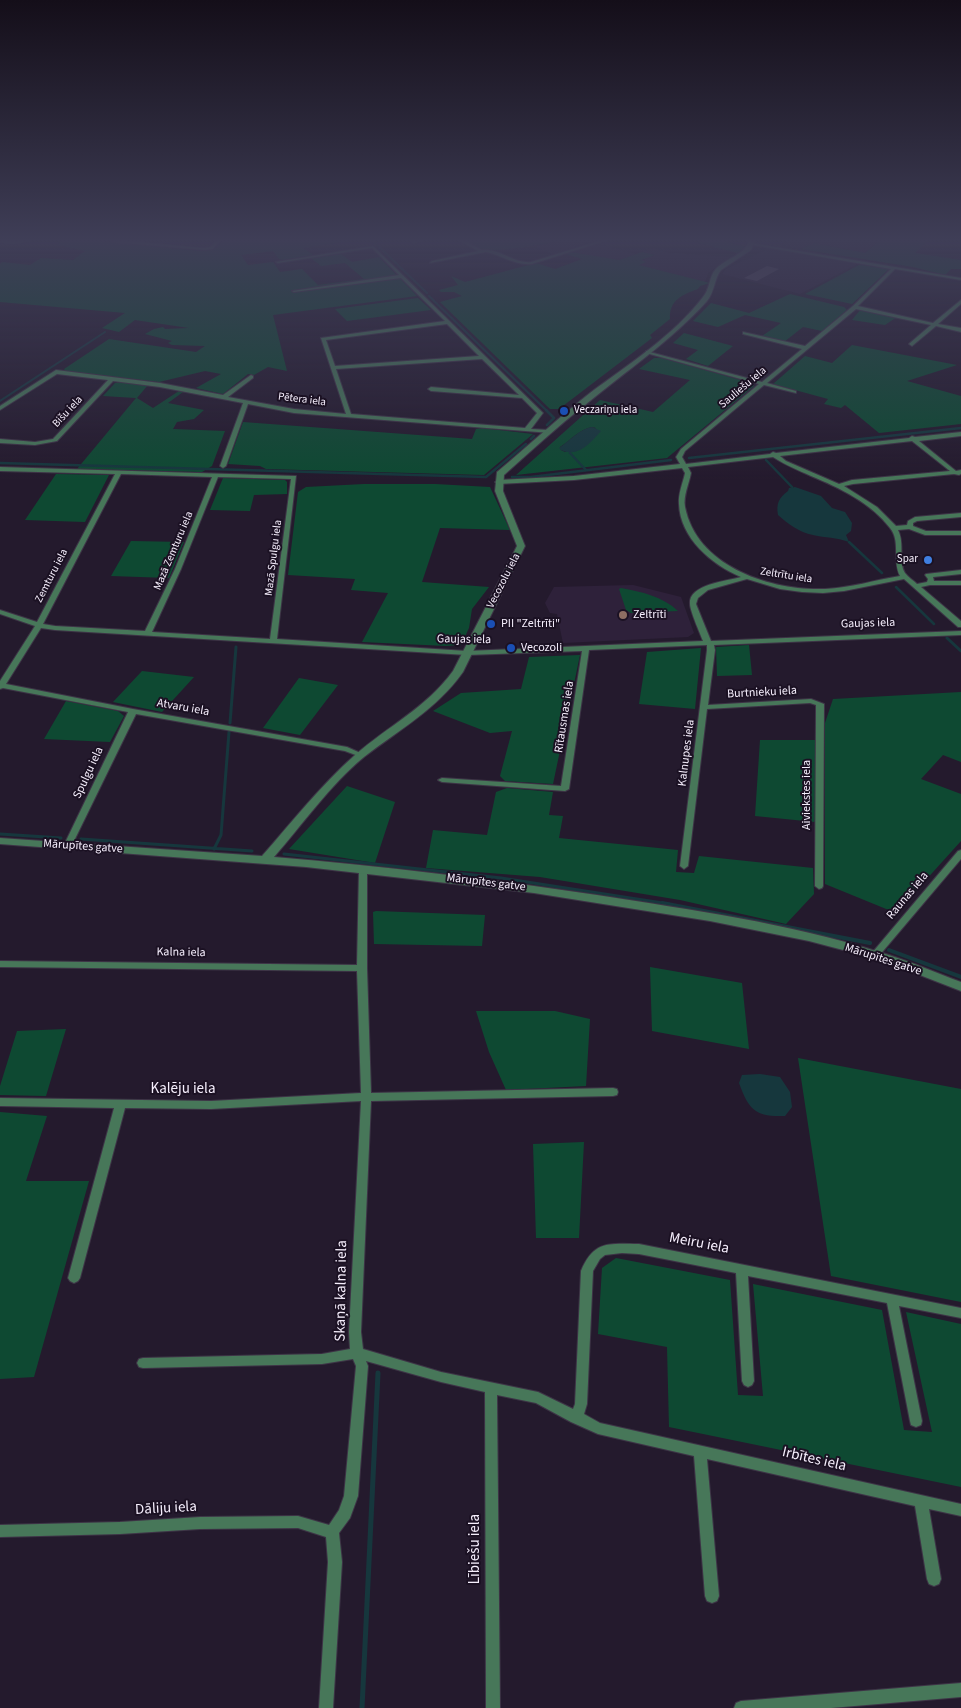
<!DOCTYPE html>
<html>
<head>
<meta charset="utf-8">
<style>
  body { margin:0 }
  canvas { display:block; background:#241a2d }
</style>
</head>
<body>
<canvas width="961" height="1708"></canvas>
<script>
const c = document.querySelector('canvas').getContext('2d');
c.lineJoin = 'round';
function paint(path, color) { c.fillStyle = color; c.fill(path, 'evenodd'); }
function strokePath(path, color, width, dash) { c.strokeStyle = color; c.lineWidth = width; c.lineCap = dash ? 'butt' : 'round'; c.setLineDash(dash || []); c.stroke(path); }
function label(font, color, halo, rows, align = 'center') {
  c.font = font + ' "Source Sans 3",sans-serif'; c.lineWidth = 4; c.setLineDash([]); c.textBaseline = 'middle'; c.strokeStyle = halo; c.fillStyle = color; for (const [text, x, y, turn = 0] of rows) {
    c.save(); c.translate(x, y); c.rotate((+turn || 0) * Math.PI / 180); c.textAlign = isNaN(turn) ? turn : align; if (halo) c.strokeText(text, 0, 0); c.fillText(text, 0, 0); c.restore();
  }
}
paint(new Path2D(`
  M559,241h34l-41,13 -17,-8z
  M794,241h85l-14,12 -51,-10 -13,6 -21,-4 5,-3z
  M598,244l37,10 -15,6 -49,-8z
  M652,248l18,5 61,4 -23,16 -3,9 -67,-17 2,-4 14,-6 -12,-3z
  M769,248l88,16 -57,30 -78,-20 4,-5z
  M633,585l48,12 13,36 -6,4 -125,6 -6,-29 -7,-1 -5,-10 9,-16z`), '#2e213a');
paint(new Path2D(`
  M62,241h36l104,10 14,-3 7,-7h125l-45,7 10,7 -30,5 -4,-1 -6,-8 -32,4 7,10 25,-3 7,10 22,-3 16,16 46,-6 -19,-16 -24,3 -10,-8 30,-4 11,8 27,-5 38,39 -144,19 14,56 -19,-4 -14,8 -6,-1 -25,20 -27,-6 25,-14 -16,-3 -46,11 -94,-11 -1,-2 45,-30 87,13 9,-6 -33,-1 -4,-2 4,-2 -27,-7 9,-5 9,-2 2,2 24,-1 -54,-8 -16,12 -17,-4 23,-15 -125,-11v-38l2,-2 28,3 11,-7 32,2 12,-9 -28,-6z
  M467,241h92c-17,3 -63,12 -79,8 -4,-2 -9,-6 -13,-8z
  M702,241h21l24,6 -9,6 -40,-10z
  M879,241h48l-12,12 46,7v9h-10l-6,6 -32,-8 -112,-18 13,-6 51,10z
  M571,252l48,8 23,-8 13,3 -14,5 5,2 -7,3 71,18 -10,3 -2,3c-16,6 -29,11 -28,30l-20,16 2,3 -93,71h-9l-110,-107 22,-6 -8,-4h-13l-2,-2 19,-5 -7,-9 14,6 71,-19 19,6 27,-10 -16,-5z
  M859,265l31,3 -38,36 -47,-10z
  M790,294l54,13 3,3 -25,21 -19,-4 -19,15 -22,-6 19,-13 -36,-8 -27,12 -25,-6 18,-18 38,10z
  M418,298l13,12 -84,11 -12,-12z
  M861,309l36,8 -12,8 -33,-5z
  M684,333l49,13 -25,20 -22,-7 12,-9 -25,-7z
  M852,345l105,20 -50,16 54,15v28l-82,9 -34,-28 -4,3 -17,-4 4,-5 -55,-15 32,-28 27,7z
  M654,358h8l89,25 3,3 -87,72 -151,17 84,-75 53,12 37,-32 -51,-11zM592,427l4,1 -31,24 -4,-2 -1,-3c10,-6 19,-18 32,-20z
  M121,382l27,3 -11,13 16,10 26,-17 4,1 -15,11 36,7 -10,9 -17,3 -4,7 52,2 -13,35 -10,6 -125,-3 59,-71 -33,-2 12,-13z
  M243,422l229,17 4,-10 6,-1 51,6 -49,41 -218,-6 -6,-3 -32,-2z
  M56,474l53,1 -24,47 -60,-2z
  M223,478l62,2 2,2v12l-33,1 -4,16 -40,-1z
  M364,484h71l55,3 20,43 -70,-2 -18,54 67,5 -17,22 -3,19 -8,17 -15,1 -84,-4 26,-49 -37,-3 4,-11 -67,-4 10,-83 8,-5z
  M131,541l53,1 -15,36 -58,-2z
  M621,588c21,4 41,8 57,23l-47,2 -5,-3 -7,-21z
  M749,645l3,30 -35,1 -1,-29z
  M701,648l-6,61 -56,-5 8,-52z
  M580,655l-27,129 -48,-3 -5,-5 12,-45 -22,2 -57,-22 28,-18 60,-4 8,-32z
  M142,671l52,6 -32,35 -49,-10z
  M299,678l39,7 -38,50 -37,-7z
  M961,692v70l-18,-7 -22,24 40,15v47l-65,72 -71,-29v-161l8,-24z
  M66,701l52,10 6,5 -14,26 -66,-3z
  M760,740h57l-2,82 -60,-6z
  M347,786l48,16 -20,61 -86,-14z
  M507,788l46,4 -4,23 14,1 -4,22 119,12 -2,22 18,1 5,-17 114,12 1,26 -28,30 -106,-24 -140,-23 -114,-9 7,-38 54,5 9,-43z
  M376,911l109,4 -3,31 -108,-2 -1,-32z
  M650,967l92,16 7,66 -97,-18z
  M476,1011h79l35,8 -4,67 -80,4 -17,-38z
  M66,1029l-20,67 -46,-1v-9l17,-55z
  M798,1058l163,31v213l-130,-26z
  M0,1112l47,4 -21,65h63l-55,196 -34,2z
  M584,1142l-5,96h-43l-3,-94z
  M616,1258l114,22 8,115 25,1 -10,-112 129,26 22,120 28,2 -26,-120 55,12v163l-292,-60 -2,-80 -69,-13 4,-66z`), '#0e4932');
paint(new Path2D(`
  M592,427l9,4c-11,12 -22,27 -40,19l-2,-2c11,-7 20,-19 33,-21z
  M795,487l26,9 11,12 13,4 7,11 -1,8 -5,4 3,7c-13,-5 -23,-4 -36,-7 -14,-3 -25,-11 -35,-20 -2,-12 1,-17 10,-24l1,-3z
  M760,1074l20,3 10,15 2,15 -7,9c-30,1 -36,-6 -46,-33l3,-8z`), '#16373d');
strokePath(new Path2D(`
  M373,241l54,52
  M429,296l118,115
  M0,401l105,-69`), '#16373d', 2);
strokePath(new Path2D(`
  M546,410l8,8 -7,7
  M531,439l3,-3
  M570,453l16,17
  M689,458l272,-30
  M766,460l26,27
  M0,463l486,14 40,-33
  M512,477h19l140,-17
  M849,542l33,31
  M896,587l38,37`), '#16373d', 2.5);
strokePath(new Path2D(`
  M947,638l14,13
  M230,723l6,-76
  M0,834l61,4
  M81,839l171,12
  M214,849l7,-14 8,-103
  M284,854l217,24 168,26`), '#16373d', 3);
strokePath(new Path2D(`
  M662,903l208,40
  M889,950l72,27`), '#16373d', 4);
strokePath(new Path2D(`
  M362,1708l16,-335`), '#16373d', 5);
paint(new Path2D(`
  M767,266l12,3 -22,12 -13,-3z`), '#564b61');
const minor = new Path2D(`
  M0,241h29l-16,3 -13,-2z
  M111,241h15l78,7 6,-1 6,-6h4l-7,8 -9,1 -91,-8z
  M413,241h9l-8,2 -2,-1z
  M460,241h5l17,9c18,-2 32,14 49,12l68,-21h6l-73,23c-16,2 -31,-9 -46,-12l-56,11 2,-2 46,-10z
  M751,243l210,35v2l-66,-11 -37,37 75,17 28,-23v4l-23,20 23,4v4l-25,-6 -24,20 -3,-2 1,-1 21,-18 -75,-16 -89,74 29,8v2l-32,-8 -79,66 -3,6 4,7 84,-10 3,-2 3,1 133,-15 3,-2 3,1 46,-5v4l-42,5 37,30 5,-1v4l-2,1 -5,-1 -101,10 -9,2 33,21 19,19 11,-1 1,-4 7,-4 46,-4v4l-44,4 -4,2v3l13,5h35v4h-36l-16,-6 -11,1c7,13 0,32 7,43 3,4 9,8 12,11l10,-2 1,-3 -3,-4 1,-1 35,-4v4l-28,3 1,4h27v4h-31l-9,2 40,34v6h-3l-54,-48 -60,12 -21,2 -21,-1 -22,-3 -33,-10 -39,11 -10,8 -2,6 15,37 250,-10v4l-247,10 1,5 -7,55 103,-6 13,5 -1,182 -1,2 -3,1 -4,-3 1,-181 -6,-2 -103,6 -19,157 -4,3 -4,-3 27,-216v-5l-118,5 -20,139 -4,2 -123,-9 -4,-2 4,-2 119,8 21,-135 -115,4 -412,-25 -14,-2 -35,56 127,25 214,38 18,8 -4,2 -16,-6 -209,-37 -64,131 -1,2h-6l-1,-2 64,-133 -125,-24 -3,1v-8l35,-55 -35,-12v-4l37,12 78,-148 -115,-3v-4l296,9 -19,163 190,12 236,-10c-3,-8 -13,-30 -13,-37 -2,-20 38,-23 51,-27 -29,-12 -61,-39 -62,-73 -1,-11 4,-21 6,-31l-3,-5 -108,12 -76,4 -3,-2 3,-2 76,-4 106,-12 -4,-7 5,-8 78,-65 -113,-31v-2l116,31 40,-33 -59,-15v-2l62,14 48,-40 38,-37 -138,-24zM912,441l38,30 -98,9 -13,4 -53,-23 -6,-5zM773,457c12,8 25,13 38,19 29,12 60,27 79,52 11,13 2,33 10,48 -25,4 -50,12 -75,13 -54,2 -128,-22 -140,-82 -2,-11 4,-23 6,-34l-3,-6zM121,474l91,3 -37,92 -30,62 -90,-5 -12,-2zM218,477l73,2 -21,160 -118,-7 29,-63z
  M373,246l169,166 1,1 -12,16 18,1 2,1v2l-257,-20 -46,-9 -22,62 -3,2 -3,-2 23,-63 -83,-16 -47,-6 -56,60 -22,4 -35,-2v-4l35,3 18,-3 55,-59 -51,-6 -57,36v-4l56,-36 104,13 63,12 28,-20 2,1v2l-25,19 66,12 52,5 -25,-76 124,-17 -44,-43 -107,14 -2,-1 107,-16 -27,-27 -94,15 -2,-1zM447,324l32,32 -144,10 -9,-26zM482,359l37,36 -88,-8 -3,2 3,2 91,7 15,15 -12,15 -174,-14 -15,-45z
  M961,850v9l-83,98h-6l-2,-2 2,-2 86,-102z
  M363,866l4,3v99l4,125 242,-5 4,1 1,3 -1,3 -4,1 -242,5 -10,231 2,17 78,23 97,20 35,17 2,-5 6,-133c13,-31 28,-27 58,-27l322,64v10l-62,-12 23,115 -1,4 -5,2 -5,-2 -1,-4 -23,-118 -139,-27 6,105 -2,4 -4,2 -4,-2 -2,-4 -6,-108 -97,-19 -17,-1 -17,2 -5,4 -7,12 -6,133 -3,10 16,9 361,81v12l-32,-7 12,70 -2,5 -5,2 -5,-2 -2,-5 -12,-73 -208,-47 12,137 -2,5 -5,2 -5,-2 -2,-5 -11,-140 -96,-22 -27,-12 -35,-19 -39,-8 3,313h-14l-1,-316 -44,-10 -75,-21 2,5 -10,130 -8,22 -11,15 3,29 -9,146h-14l9,-146 -2,-25 -28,-9 -98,1 -80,5 -120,3v-12l120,-3 80,-5 98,-1 31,9 10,-15 5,-14 12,-130 -3,-7 -31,5 -179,4 -4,-1 -2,-4 2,-4 4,-1 179,-4 28,-5 -1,-17 12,-231 -150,8 -86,-1 -45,170 -2,3 -4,2 -4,-2 -2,-3 46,-170 -114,-2v-8l211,3 150,-8 -4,-122 -357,-4v-6l357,4 2,-96z
  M961,1683v14l-130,11h-97l2,-5 5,-2z`);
const tertiary = new Path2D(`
  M749,241h6l-4,9 -30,20c-7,9 -6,21 -14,31 -36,40 -81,70 -122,104 -28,22 -54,46 -81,70l-1,16 22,55 -62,126c-26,37 -64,58 -99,85 -34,28 -61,67 -90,100 108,9 216,22 323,38 95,15 191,28 282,57 28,8 55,20 82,30v9l-80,-31 -72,-19 -99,-20 -176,-28 -228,-26 -306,-23v-6l262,18c30,-34 59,-71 93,-101 33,-29 71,-47 98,-84l64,-125 -22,-55 2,-19c31,-26 61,-54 93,-79 39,-29 83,-57 113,-96 7,-8 6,-20 12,-27 10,-12 29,-14 34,-29z`);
strokePath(minor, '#3d3446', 2);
strokePath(tertiary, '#3d3446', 2);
paint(minor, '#477759');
paint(tertiary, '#477759');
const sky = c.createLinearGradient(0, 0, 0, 480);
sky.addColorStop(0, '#140e19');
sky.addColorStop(0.5, '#3f3e57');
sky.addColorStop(1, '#3f3e5700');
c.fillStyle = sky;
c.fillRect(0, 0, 961, 480);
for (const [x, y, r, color] of [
  [564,411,5,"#1a4fb4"],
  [928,560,5,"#3f7fe0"],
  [623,615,5,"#8d6e63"],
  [491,624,5,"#1a4fb4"],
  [511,648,5,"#1a4fb4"]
]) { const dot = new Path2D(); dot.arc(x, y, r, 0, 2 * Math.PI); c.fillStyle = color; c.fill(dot); strokePath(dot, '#1b1123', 2); }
label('11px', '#f6effd', '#1b1123', [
  ["Sauliešu iela",743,388,-40],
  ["Pētera iela",302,400,7],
  ["Bišu iela",68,412,-47],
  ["Mazā Zemturu iela",174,551,-67],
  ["Mazā Spulgu iela",274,558,-83],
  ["Zemturu iela",52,576,-63],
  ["Zeltrītu iela",786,576,9],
  ["Vecozolu iela",504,581,-63]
]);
label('11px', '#f6effd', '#1b1123', [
  ["Veczariņu iela",574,411],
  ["Spar",918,560,"right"]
], 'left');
label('12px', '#f6effd', '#1b1123', [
  ["Zeltrīti",633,615],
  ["PII \"Zeltrīti\"",501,624],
  ["Vecozoli",521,648]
], 'left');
label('12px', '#f6effd', '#1b1123', [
  ["Gaujas iela",868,624,-2],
  ["Gaujas iela",464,640,1],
  ["Burtnieku iela",762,693,-3],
  ["Atvaru iela",183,708,10],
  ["Rītausmas iela",565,717,-81],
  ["Kalnupes iela",687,753,-83],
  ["Spulgu iela",89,773,-65],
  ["Aiviekstes iela",807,795,-90],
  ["Mārupītes gatve",83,847,4],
  ["Mārupītes gatve",486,883,7],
  ["Raunas iela",908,896,-50],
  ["Kalna iela",181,953,1],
  ["Mārupītes gatve",883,960,18]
]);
label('15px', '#f6effd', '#1b1123', [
  ["Kalēju iela",183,1090],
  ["Meiru iela",699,1244,11],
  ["Skaņā kalna iela",342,1291,-89],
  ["Irbītes iela",814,1460,13],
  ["Dāliju iela",166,1509,-3],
  ["Lībiešu iela",476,1549,-90]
]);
</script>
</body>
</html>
